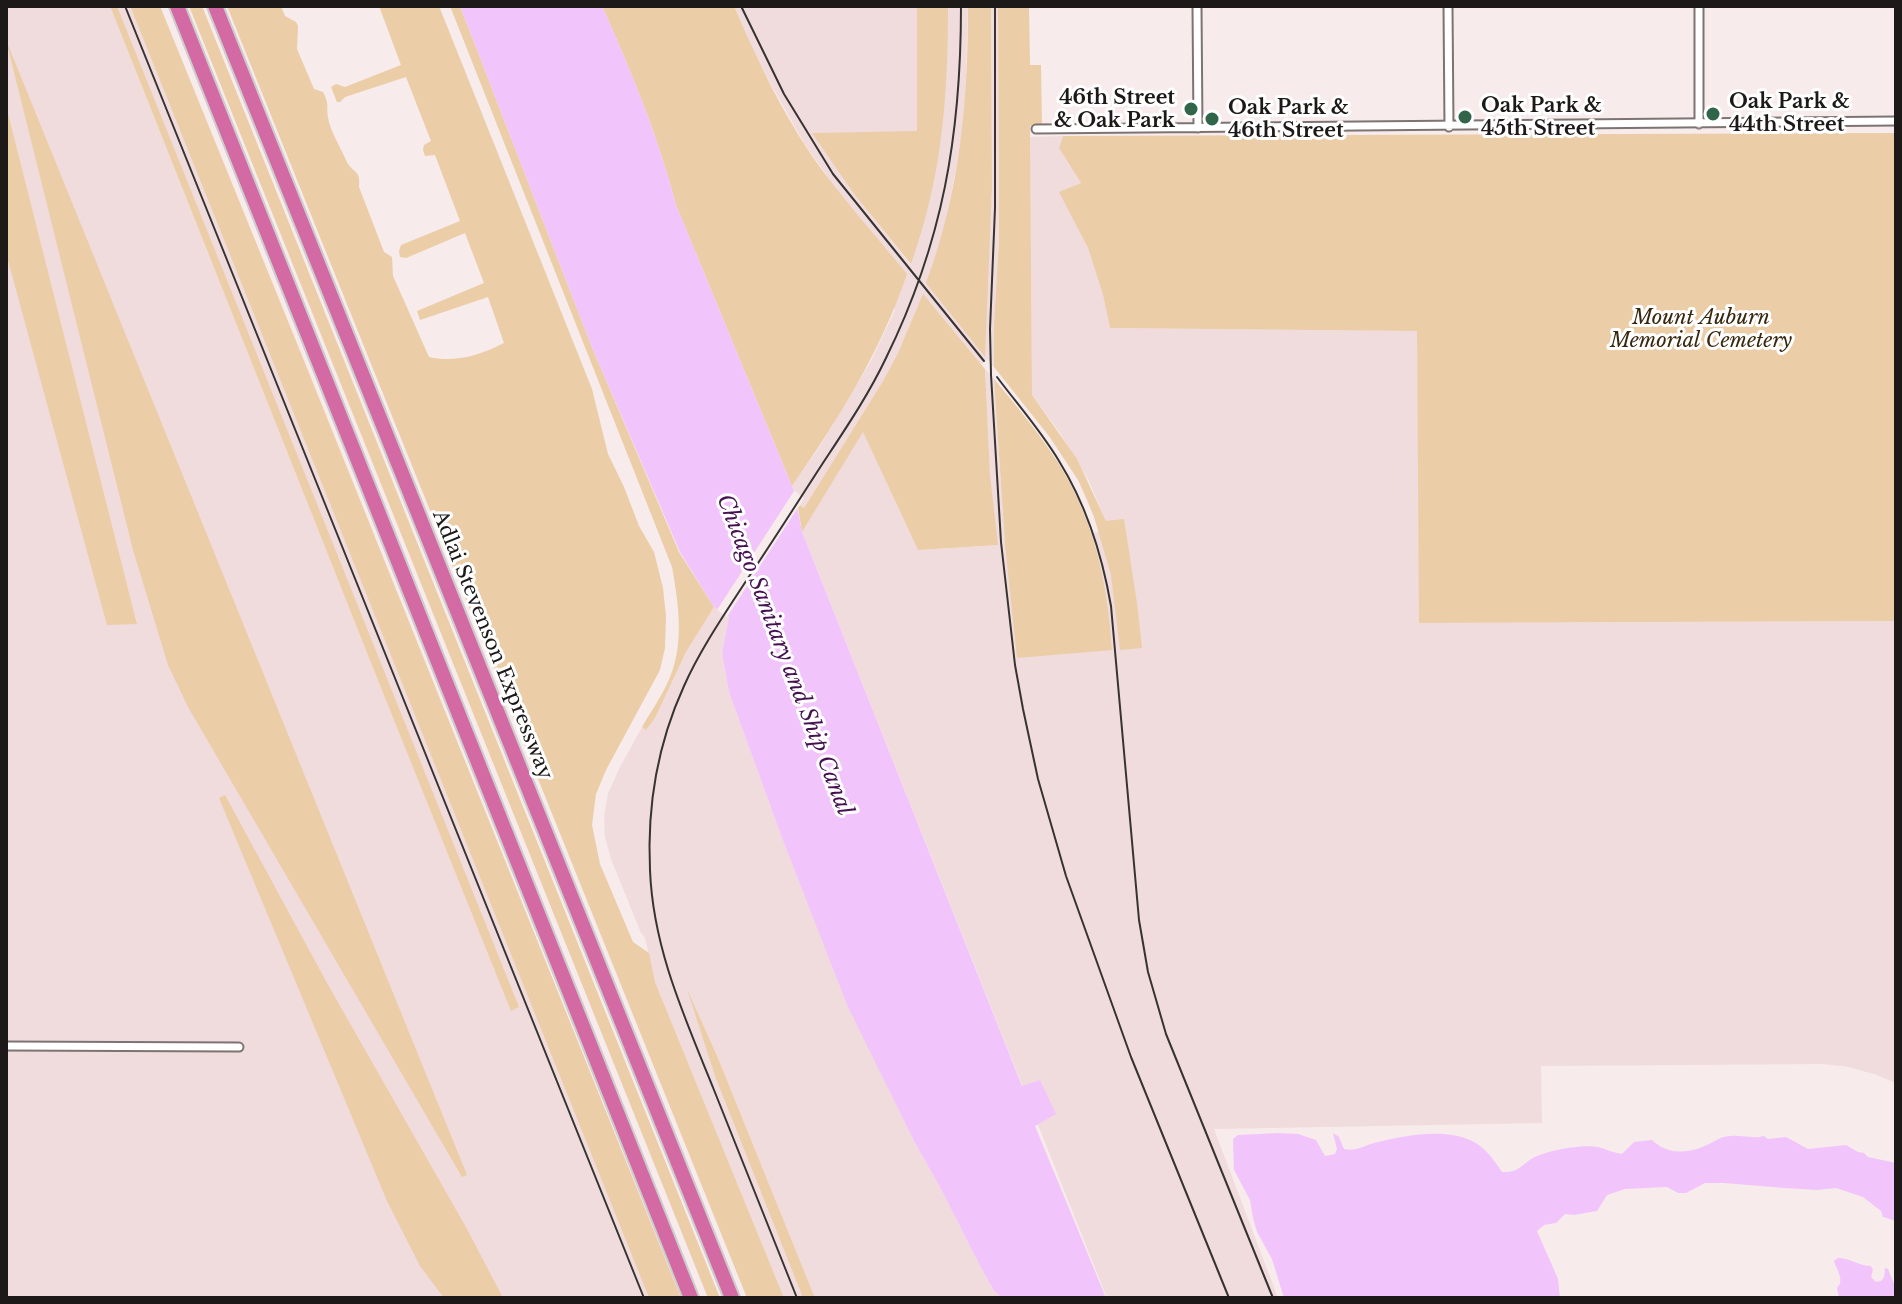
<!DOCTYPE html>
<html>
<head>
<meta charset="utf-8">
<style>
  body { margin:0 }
  #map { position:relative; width:1902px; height:1304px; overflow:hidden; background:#f7ebeb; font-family:"Libre Baskerville",serif }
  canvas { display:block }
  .frame { position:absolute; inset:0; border:8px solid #1d1919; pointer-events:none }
</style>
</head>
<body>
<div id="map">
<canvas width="1902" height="1304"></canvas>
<div class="frame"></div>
</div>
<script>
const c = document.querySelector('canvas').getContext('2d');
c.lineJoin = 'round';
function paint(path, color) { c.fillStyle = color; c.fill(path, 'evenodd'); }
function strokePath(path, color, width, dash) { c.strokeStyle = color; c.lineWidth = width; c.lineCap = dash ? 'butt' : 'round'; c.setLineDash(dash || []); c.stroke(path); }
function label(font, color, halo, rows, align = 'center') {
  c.font = font + ' "Libre Baskerville",serif'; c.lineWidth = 6; c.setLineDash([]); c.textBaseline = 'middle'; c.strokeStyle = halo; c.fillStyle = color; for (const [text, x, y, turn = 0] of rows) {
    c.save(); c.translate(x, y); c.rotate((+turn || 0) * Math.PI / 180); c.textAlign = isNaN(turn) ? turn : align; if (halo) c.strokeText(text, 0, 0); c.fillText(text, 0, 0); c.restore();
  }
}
paint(new Path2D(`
  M6,6h104l265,667 136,337 7,-2 -401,-1002h13l519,1292h-643v-1045l131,371 -131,-519z
  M734,6h183v126l-104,1 41,61 56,70 20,-66 7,-37 6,-45 5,-110h20l-3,103 -5,38 -16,84 -17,52 57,73 8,-168 -1,-182h7l1,233 -5,85v43l-7,-8 -6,5 -58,-69 -25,58 -15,28 -79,127 -4,-3 4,-7 -10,-7 -2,-5 28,-40 51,-85 24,-51 -70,-137 -21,-30 -46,-82z
  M1063,136l-4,12 22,35 -21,9 28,56 15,47 7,33 307,3 3,292 476,-2v462l-22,-9 -30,-8 -24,-2 -279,2 1,57 -328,6 64,169h-171l-305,-766 61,-101 55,119 79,-5 -7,-71 -5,-105 9,10 11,165 94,-12 7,-11 -17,-40 -29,-48 -28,-38 -2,-258z
  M714,607l15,10 -7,36 7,39 53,146 27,68 78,179 27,56 28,50 37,73 15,27 8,7h-187l-97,-240 -27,-59 25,80 87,219h-19l-129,-316 -10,-44 -4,-5 -30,-74 -6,-22 -1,-21 4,-22 11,-25 23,-42 4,2 9,-11 31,-66z`), '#f0dcdc');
paint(new Path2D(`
  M110,6h7l402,1001 -8,4 -136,-338z
  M130,6h30l147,362 374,930h-32z
  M189,6h13l518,1292h-12z
  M227,6h54l4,10 11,6 2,4 -1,23 17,40 9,3c7,14 3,13 5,25 1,12 13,31 18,43 6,14 15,8 13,27l25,65 8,5 1,19 36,81c26,6 52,-2 75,-14l-16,-46 -68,23 -3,-9 67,-28 -19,-50 -59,25 -6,-1 -1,-6 2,-6 59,-24 -25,-66 -10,1 -2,-6 1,-5 7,-4 -25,-64 -61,20 -5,5h-3l-6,-15 5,-3 9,3 56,-22 -22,-59h60l153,383 16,65 16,33 15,39 15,26 9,36 3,28 -1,32 -5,22 -54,100 -10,24 -4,31 8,39 33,78 16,11 6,29 129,316h-37z
  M450,6h10l131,339 88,207 35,55 -28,45 -31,66 -9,12 -4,-3c8,-14 18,-28 25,-43 18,-37 12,-78 5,-117z
  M602,6h132c25,58 53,117 91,168 26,34 55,67 82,100 -26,77 -69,146 -115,212l-116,-281c-18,-69 -45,-134 -74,-199z
  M917,6h31c0,64 -3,130 -18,193 -5,22 -12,44 -19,65l-57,-70 -42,-61 105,-2z
  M968,6h23l1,182 -7,169 -59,-74c34,-91 42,-181 42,-277z
  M998,6h31l1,59h11l1,61h-12l2,269 45,64 29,62 18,-2 13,84 5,45 -22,2 -9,-75 -17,-58 -7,-17 -9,-20 -29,-44 -55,-69v-43l5,-85z
  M6,40l461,1135 -5,2 -274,-470 -20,-42 -35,-115z
  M6,105l131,519 -30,1 -101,-372z
  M1896,133v488l-477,2 -2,-292 -307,-3 -7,-33 -15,-47 -29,-56 22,-9 -22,-35 4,-12z
  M923,294l62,75 5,105 8,71 -80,5 -55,-118 -61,100 -4,-24 2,-3 4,3 79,-127 15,-28z
  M994,379c20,24 40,48 57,73 42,61 56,126 61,198l-95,8 -12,-114z
  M225,795l102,188 140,246 36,69h-59l-24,-32 -33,-65 -168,-403z
  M687,989l31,69 97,240h-12l-87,-219z`), '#ebcda7');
paint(new Path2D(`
  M460,6h142c29,65 56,130 74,199l118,286 8,41 220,554 18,-6 16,34 -21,12 71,172h-104l-8,-7 -15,-27 -37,-73 -28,-50 -66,-134 -66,-169 -53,-146 -7,-39 7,-36 -15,-10 -34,-55 -89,-207z
  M1278,1133l20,1 18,6 9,16 10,-2 2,-5 -4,-16 6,4 5,12c10,3 20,-3 30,-6 27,-7 72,-16 98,-2 13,6 22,19 30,31 18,1 19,-8 33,-15 14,-7 48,-13 63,-10 8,2 16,6 24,7l12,-12 18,-2c15,15 37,14 55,5 8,-4 15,-9 24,-9 11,-1 22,3 33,0l4,3 18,-2 22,12 38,-4 12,7 6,1 4,4 28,6v58l-13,-4 -2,-6 -18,-14 -27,-9 -19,2 -32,-2 -61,-5h-19l-19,10h-8l-11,-6 -42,2 -18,6 -10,16 -23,4 -9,-1 -9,9 -12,2 -7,6 21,48 2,19h-276l-12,-39 -15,-27 -4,-14 -3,-18 -16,-30 -1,-31 5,-4z
  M1838,1258c12,0 21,8 33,8l2,4 -2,7 5,5 5,-1 3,-4 1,-9 3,1 8,20v9h-57l-2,-10c8,-8 0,-17 -3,-27z`), '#f1c5fc');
paint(new Path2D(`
  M794,491l5,3 2,9 -74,114 -10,-7z`), '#f7ebeb');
const minor = new Path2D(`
  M1197,6l1,122
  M1448,6l1,121
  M1699,6v118
  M1036,129l860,-8
  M6,1046l233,1`);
const motorway = new Path2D(`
  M177,6l514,1292
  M215,6l517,1292`);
strokePath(minor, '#7d7373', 11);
strokePath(motorway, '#cdcccc', 18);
strokePath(minor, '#fff', 7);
strokePath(motorway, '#d46aa3', 14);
strokePath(new Path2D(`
  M125,6l519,1292
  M741,6l43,88 49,80 151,187
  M995,6v202l-5,121 1,46 10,167 14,123 8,44 15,70 28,97 65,181 98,241
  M997,377c21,28 44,54 62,84 28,45 43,93 52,145l28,314 9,52 18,62 107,264
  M797,1298c-28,-69 -55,-139 -83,-208 -29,-72 -61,-141 -64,-220 -3,-63 8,-127 34,-184 17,-38 42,-74 64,-108 25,-37 49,-75 73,-112 23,-35 47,-70 65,-108 57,-116 75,-223 75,-352`), '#383333', 2);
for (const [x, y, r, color] of [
  [1191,109,8,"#30654a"],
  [1713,114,8,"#30654a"],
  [1465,117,8,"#30654a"],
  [1212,119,8,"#30654a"]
]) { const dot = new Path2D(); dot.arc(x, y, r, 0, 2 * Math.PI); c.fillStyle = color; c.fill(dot); strokePath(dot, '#fff', 3); }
label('bold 20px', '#1d1919', '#fff', [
  ["46th Street",1175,98,"right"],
  ["& Oak Park",1175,121,"right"],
  ["Oak Park &",1729,102],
  ["44th Street",1729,125],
  ["Oak Park &",1481,106],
  ["45th Street",1481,129],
  ["Oak Park &",1228,108],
  ["46th Street",1228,131]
], 'left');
label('italic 20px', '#39280e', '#fff', [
  ["Mount Auburn",1701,318],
  ["Memorial Cemetery",1701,341]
]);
label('20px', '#1d1919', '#fff', [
  ["Adlai Stevenson Expressway",492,645,68]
]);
label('italic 22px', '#461151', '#fff', [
  ["Chicago Sanitary and Ship Canal",784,655,69]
]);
</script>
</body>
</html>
